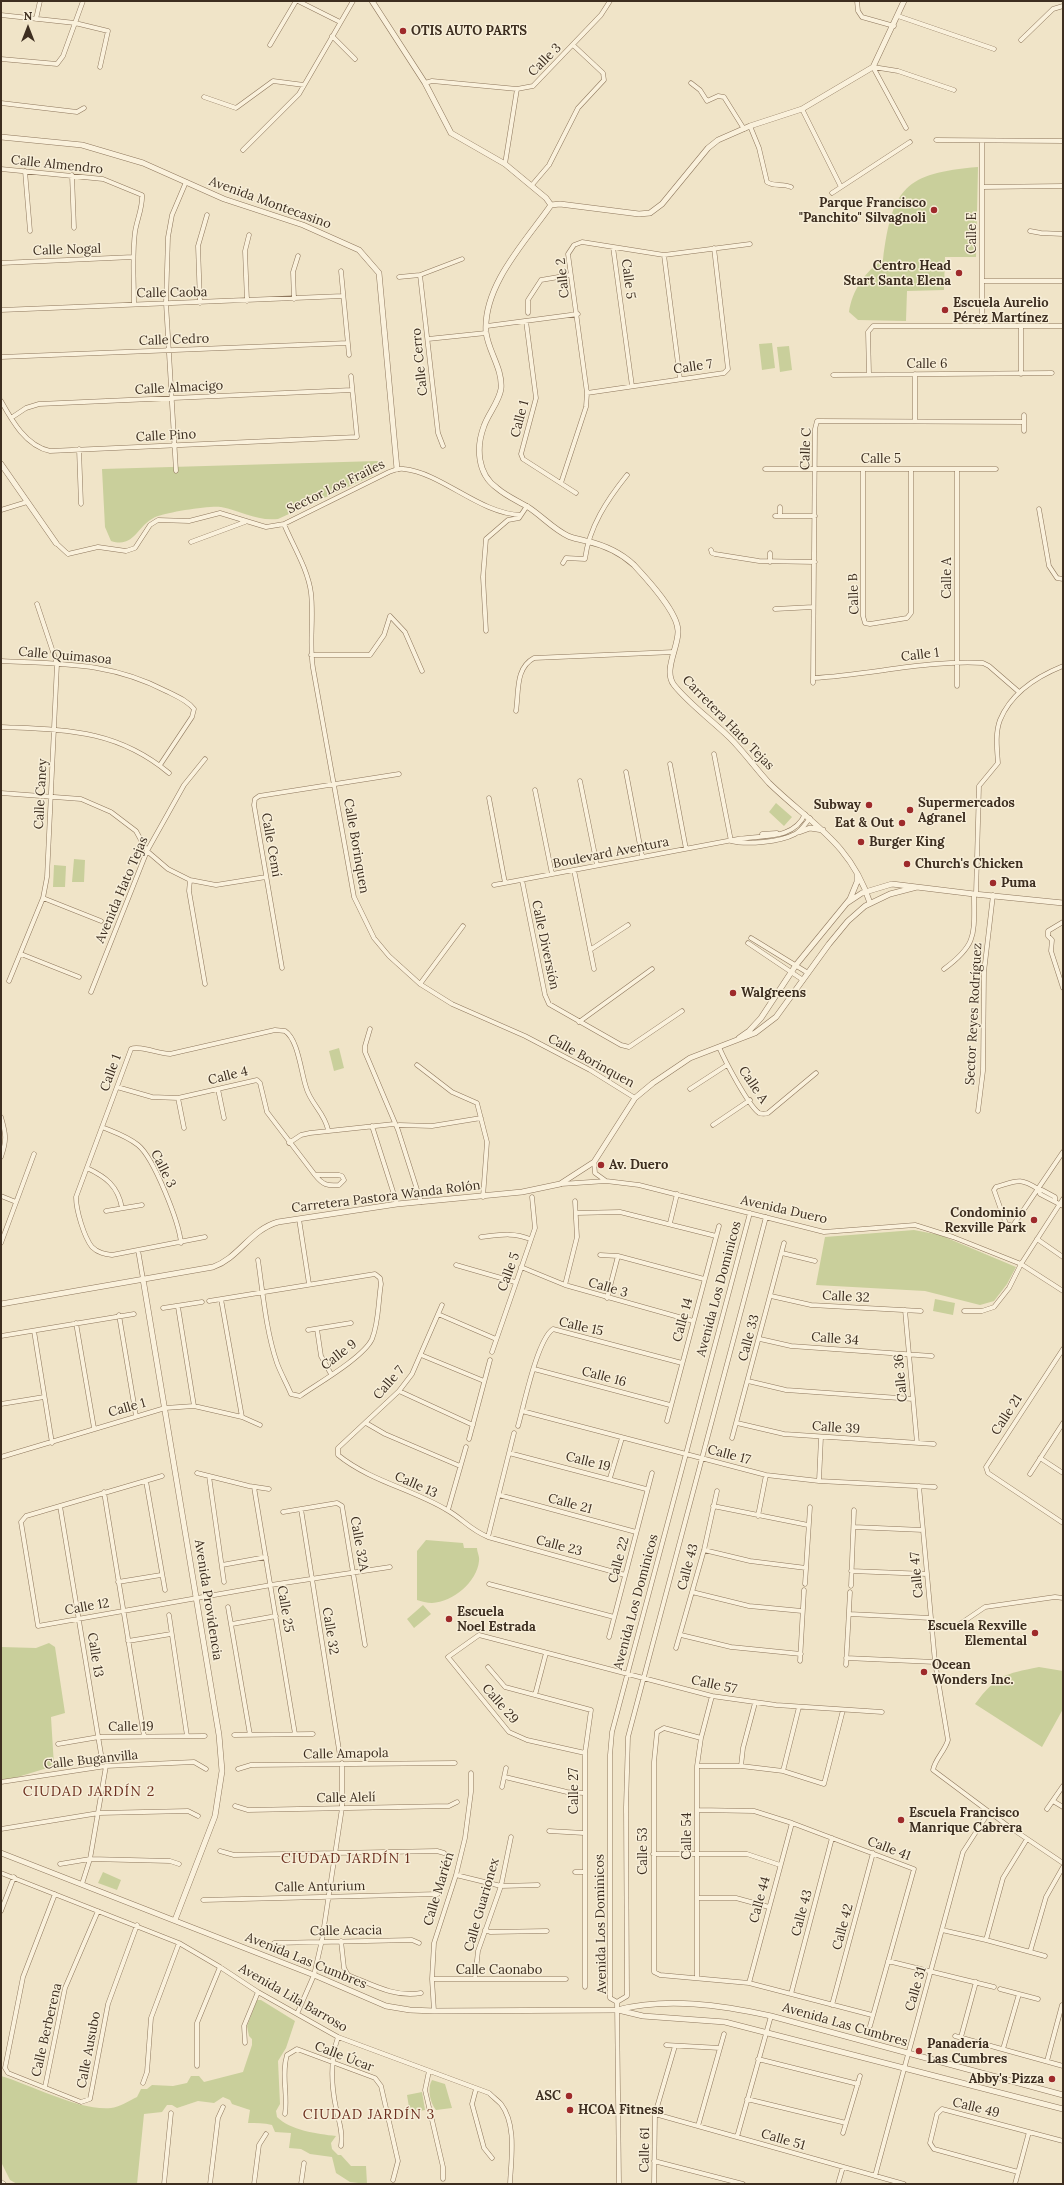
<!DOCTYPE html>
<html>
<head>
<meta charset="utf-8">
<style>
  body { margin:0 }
  #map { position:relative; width:1064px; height:2185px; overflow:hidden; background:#f0e4c8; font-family:Lora,serif }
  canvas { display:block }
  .frame { position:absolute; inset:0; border:2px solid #3d2e20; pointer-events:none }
  .north { position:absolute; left:8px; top:8px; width:40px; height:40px; -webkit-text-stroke:3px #f7eed8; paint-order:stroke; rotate:0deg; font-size:11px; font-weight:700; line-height:16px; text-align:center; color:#3d2e20 }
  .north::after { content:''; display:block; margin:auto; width:14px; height:18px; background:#3d2e20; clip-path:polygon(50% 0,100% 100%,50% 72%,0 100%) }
</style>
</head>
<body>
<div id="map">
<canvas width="1064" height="2185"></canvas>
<div class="frame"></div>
<div class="north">N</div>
</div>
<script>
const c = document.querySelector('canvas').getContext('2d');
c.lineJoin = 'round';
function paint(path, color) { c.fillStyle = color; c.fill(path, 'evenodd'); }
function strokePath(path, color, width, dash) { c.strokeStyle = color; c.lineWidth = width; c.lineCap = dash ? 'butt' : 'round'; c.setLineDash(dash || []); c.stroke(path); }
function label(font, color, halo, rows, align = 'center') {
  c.font = font + ' Lora,serif'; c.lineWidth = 3; c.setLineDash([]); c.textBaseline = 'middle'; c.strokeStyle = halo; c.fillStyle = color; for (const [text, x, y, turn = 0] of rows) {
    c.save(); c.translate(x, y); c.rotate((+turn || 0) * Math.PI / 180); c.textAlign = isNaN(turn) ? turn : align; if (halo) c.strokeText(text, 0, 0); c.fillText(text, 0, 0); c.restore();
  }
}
paint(new Path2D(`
  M978,167l-2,90h-31l-1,33 -37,1 -1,30 -48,-1 -9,-8c3,-21 16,-41 34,-52 9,-72 22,-87 95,-93z
  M772,343l3,25 -13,2 -3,-26z
  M789,346l3,24 -12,2 -3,-25z
  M378,461l-6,15 -94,43c-23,2 -36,-8 -57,-12 -9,-2 -53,5 -63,9 -21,7 -22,33 -47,25l-6,-14 -3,-58z
  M776,803l16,14 -8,9 -15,-14z
  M74,859l11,1 -1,22h-12z
  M54,865l12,1 -1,21h-12z
  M339,1048l5,20 -10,3 -5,-20z
  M914,1230l26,5 76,32 -9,17 -13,17 -14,4 -55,-14 -109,-6 9,-48z
  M935,1299l20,4 -2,12 -20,-4z
  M426,1540l37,3 1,5h13c0,4 3,9 2,13 -2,21 -26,41 -47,42 -5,0 -11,-2 -15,-3v-49z
  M423,1605l8,9 -17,14 -7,-9z
  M49,1643l6,4 10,66 -14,4 3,49 -53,16v-135l35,1z
  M1039,1667l24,4v38l-21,38 -67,-43c22,-29 29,-30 64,-37z
  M103,1872l18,8 -4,10 -19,-7z
  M257,2000h4l34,21 -9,27 -8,13 2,43 -4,7 1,6c13,13 40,17 59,19l-5,7 1,6 6,6h3l10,11h15l1,18 -17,-2 -14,-9 -4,-16 -22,-3 -9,-5 -12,-1 2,-15 -16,-1 -3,-7c-8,-2 -16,-2 -24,-2l2,-13 -18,-6 -2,-4 -7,-3 -9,6 -16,-2 -21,7 -5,-3h-5l-5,7 -18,2 -7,70h-120l-7,-4 -9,-18v-86c31,9 78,35 110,32 8,-1 18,-7 26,-11l4,-8h6l5,-4 21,1 14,-3 4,-7h8l5,6 39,-10 9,-27v-6l-3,-3 -2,-10z
  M432,2080l13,4 7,24 -16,2c-6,-7 -9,-22 -4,-30z
  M422,2092l3,18 -15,3 -3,-18z`), '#c9cf9b');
const minor = new Path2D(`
  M298,1l42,21
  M857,1l1,10 4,6 32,9
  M1,15l74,8 33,8 -8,36
  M898,16l96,33
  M36,19l4,-18
  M332,36l23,23
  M1021,40l32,-31 10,-3
  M270,45l26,-44
  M1,59l56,5 6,-8 20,-55
  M873,67l25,4 56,19
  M873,67l33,61
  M425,83l7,-2 85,8 16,-3 68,-71 9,-14
  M691,83l9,7 7,11 11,-5 6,1 20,32
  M204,97l32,11 37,-27 31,4
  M1,103l76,9 7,-4
  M802,109l39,78
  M750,126l9,22 8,34c7,5 16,1 24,5
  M936,140l127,1
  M982,141v185
  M243,150l56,-56 54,-93
  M505,164l12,-75
  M1,169l102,10 39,16c1,12 -5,24 -7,37 -3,23 -1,48 -1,72
  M25,171l5,60
  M72,175l2,53
  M532,185l17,-20 29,-57 26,-28 -1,-7 -30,-28
  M982,187l81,-1
  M832,193l78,-51
  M1030,231l11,2 22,1
  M613,247l19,139
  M664,255l16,124
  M1,263l132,-6
  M341,271l8,84
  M420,275l18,158 5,13
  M399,277l21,-2 42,-16
  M982,281h81
  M294,299l-1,-27 5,-16
  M247,301l-2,-50 4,-16
  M200,303l-2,-57 9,-31
  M1,310l342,-14
  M528,313v-13l13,-20 29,-5
  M526,321l10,77 -15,56 2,5 53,34
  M487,326l91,-12
  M1021,326v48
  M428,339l58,-6
  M1,357l347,-14
  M869,374l-1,-42 5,-6h190
  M915,374v47
  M833,375l219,-2
  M587,393l137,-20 4,-4 -14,-121
  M1,401c11,20 25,45 49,50l307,-14 -6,-61
  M1024,415v16
  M11,418l15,-10 13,-4 313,-14
  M79,449l2,55
  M765,469h231
  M863,469v147l2,7 5,1 37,-6 4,-5v-144
  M957,469v217
  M176,471l-10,-168 2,-66 4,-22 14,-33
  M561,483l25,-76 1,-14 -19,-139 6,-9 8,-3 82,13 86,-11
  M1039,509l10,57 8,12 6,1
  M1,510l26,-8
  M775,516h40
  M780,516v-9
  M284,524c9,22 24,45 27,69 3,25 -2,50 2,75l41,229 20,41 15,18 31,28 32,20 73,32 65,34 45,28
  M191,542l54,-20
  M56,543l12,11 30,-7 28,4 9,-3 15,-23 8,-5 31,1 31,-8 46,14 18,-3 105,-52c5,-2 10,-4 15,-3 38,4 76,45 117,46l6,-9
  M711,550l1,3 3,1 44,7 56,1
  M770,562v-9
  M563,563l3,-5 19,1c4,-32 22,-59 42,-84
  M775,609l38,-2
  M486,631l-3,-54 3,-38 22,-19 11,-2 2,-3
  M311,655h59l14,-20 6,-19 15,16 17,39
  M1,661c61,3 109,1 165,30 10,5 21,9 28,18l-2,8 -32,48
  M813,678c58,-3 112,-18 170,-15l6,3 30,26
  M813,683l2,-254 2,-8 207,1
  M516,711c3,-19 -1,-43 18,-53l140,-6
  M1,727c65,3 115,2 168,46
  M714,754l17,87
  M670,764l16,85
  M626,772l16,84
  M580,781l17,84
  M535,790l17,84
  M1,793l80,6 30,13 25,19 11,20 21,18 22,11 26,5 50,-8
  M489,798l16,85
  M762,834l15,-1
  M731,841c16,4 49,1 64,-7 6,-3 11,-11 15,-16
  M574,870l20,99
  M190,880l-1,11 16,93
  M522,880l23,115 4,9 72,41 8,2 53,-36
  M494,885l244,-46c24,-4 56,1 67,-25
  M976,894l3,-108 19,-23c-1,-14 -3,-30 2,-43 11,-27 38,-44 63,-54
  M43,898l58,23
  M1063,922l-15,9v5l4,4 -1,11 12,37
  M751,938l57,35
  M748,943l55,37
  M590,950l38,-25
  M21,954l58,23
  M282,968l-28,-163 1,-6 4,-3 140,-22
  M944,969c34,-25 30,-35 30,-75
  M9,981l34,-83 4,-21 10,-213 -20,-60
  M420,984l43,-58
  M91,992l56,-141 37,-66 21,-26
  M579,1022l73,-53
  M370,1029l-5,17v6l33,78 23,72
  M719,1047c6,14 29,58 40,66 3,1 6,1 9,0l48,-40
  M417,1065l35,27 25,11 10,39 -4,55
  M117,1087l35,10 26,1 79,-18 3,3 7,29 48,63
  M218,1089l6,29
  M690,1089l37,-24
  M178,1098l6,30
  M978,1111l5,-40 1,-99 9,-77
  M1,1117c5,17 6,23 0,40
  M399,1125l33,1 49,-8
  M713,1125l37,-25
  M372,1126l25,78
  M102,1127c12,5 25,9 36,18 16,13 41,77 43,98
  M289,1143l12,-8 9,-2 84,-9
  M594,1162l1,11 11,8
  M87,1168c19,9 31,18 35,40
  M315,1175h24l3,1 2,4 -5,5c-12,1 -16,0 -24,-10z
  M561,1184l45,-3 33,4 185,47 91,-7 38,12 68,27 42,27
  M1039,1190l1,4 23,12
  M1,1196l15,6
  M1055,1201v-4l-13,-7h-3l-1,-1c-19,-12 -21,-8 -42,-2l-2,3 12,34 7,2 1,-2 49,-72
  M106,1211l36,-6
  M576,1213l44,-1 96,24
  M299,1219l10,65
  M670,1223l7,-29
  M205,1237l-93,18c-7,-1 -14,-2 -20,-8 -8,-10 -16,-37 -16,-50l55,-148c7,-4 29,5 39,5l105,-24 10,1c13,8 16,41 21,56 4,16 19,26 22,43
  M481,1237c18,-2 33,-5 49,2
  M1037,1239l26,18
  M1,1243l33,-89
  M138,1250l5,29
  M782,1253l33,8
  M600,1255l18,1 86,23
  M456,1265l59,17
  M521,1267l44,18 128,36
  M565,1285l12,-48 -2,-36
  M771,1296l40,9 110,6
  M607,1298l11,-42
  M221,1299l21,118
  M209,1301l166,-27 5,4 1,6c-3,18 -2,38 -9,55 -8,18 -55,45 -72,57l-9,-2c-4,-10 -10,-20 -14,-31 -11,-32 -14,-69 -19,-103
  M442,1305l-30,69 -13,17 -61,57v7c32,26 74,34 109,55 16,9 22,19 41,27l137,38
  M178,1307l16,99
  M163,1308l39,-6
  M905,1310l12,133
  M964,1311h18l12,-4 15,-19 12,-24 42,-65
  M438,1314l58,25
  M119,1315l17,101
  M76,1323l18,105
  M317,1329l4,27 10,18
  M308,1330l43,-7
  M34,1331l18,112
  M1,1336l133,-22
  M760,1339l31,7 141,10
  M1063,1349l-77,118 2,6 75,50
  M492,1352l43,-124 -3,-31
  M421,1355l63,26
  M534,1369l136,36
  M748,1381l38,9 127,9
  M399,1391l74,34
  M1,1404l43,-7
  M522,1411l244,64 53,6 116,6
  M667,1421l52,-195
  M366,1423l19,11 75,32
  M737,1423l47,11 150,10
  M518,1426c6,-21 19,-86 35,-97l129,34
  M732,1438l52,-195
  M469,1439l21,-79
  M509,1453l137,36
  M1,1457l164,-49 29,-2 48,11 18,8
  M1040,1458l23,15
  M197,1473l52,13 20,3
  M1030,1474l33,-51
  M162,1476l-136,40 -5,6 17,104 233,-41 119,-18
  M209,1476l15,106
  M610,1478l12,-40
  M146,1481l19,109
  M819,1481l2,-44
  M919,1486l16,176 13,78c-3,11 -13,19 -15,30l75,56 55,37
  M254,1487l41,247
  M104,1492l40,244
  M499,1495l137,37
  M60,1506l42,254
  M713,1506l95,19
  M301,1509l39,247
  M448,1510l18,-63
  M283,1512l54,-9 5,3 23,139
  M758,1516l8,-41
  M854,1527l69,3
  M488,1537l26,-104
  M704,1550l46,11 56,7
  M222,1565l44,-8
  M851,1571l76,3
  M118,1582l43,-7
  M489,1584l125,33
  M805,1584l5,-77
  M851,1586l3,-76
  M692,1592l57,14 53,5
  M228,1607l22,128
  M849,1614l82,4
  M169,1615l18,121
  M232,1624l44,-8
  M932,1626h25l28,-19 70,-10 8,1
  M681,1635l50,12 70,7
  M609,1637l43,-164
  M128,1641l43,-7
  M676,1648l28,-98 13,-59
  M846,1658l89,4
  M800,1661l4,-71
  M846,1665l4,-73
  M488,1667l17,20 86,23 -6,43v234
  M535,1695l11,-42
  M234,1735l79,-1
  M701,1738l-37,-10 -7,4 -3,30v210l6,3 89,8 123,32
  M58,1744l41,-7 106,-1
  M585,1753l-58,-13 -18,-8 -61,-75 31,-22 233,61 64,9 106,7
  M697,1766h44l42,5 41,13 19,-74
  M741,1766l2,-18 12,-45
  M238,1769l13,-4 204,-2
  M783,1771l16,-64
  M505,1777l62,15 17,1
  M1,1782l105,-16 88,-4 12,7
  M502,1787l4,-19
  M1053,1801l10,6
  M235,1806l13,4 201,-4 8,-4
  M1047,1809l16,-23
  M697,1810l57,1 38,12 122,46 -44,157
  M1,1829l98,-16 89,-2 10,5
  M549,1831l35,2
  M220,1851l14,4 203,-4 7,2
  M653,1854h94l33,11
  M60,1864l30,-5 80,2 9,3
  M575,1872h9
  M1,1873l178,70 41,24 38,25 80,45 151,56c4,4 8,7 12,11 16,21 10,55 9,80
  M456,1875l45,11 37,-1
  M82,1884l8,-25 16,-93
  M55,1894l-32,83 -18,91 3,5 73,29 9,-3 18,-95 29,-79
  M697,1898h39l33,9
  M203,1900l235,-6
  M1,1911l13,-34
  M485,1930l5,2 57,-1
  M942,1930l44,10 59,16
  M986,1940l17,-62 24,-39
  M341,1941l3,27 4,7c23,9 47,23 73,18
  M274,1943l138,-3 7,3
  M1030,1952l16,-55 17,-30
  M888,1961l106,26
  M697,1977v-211l4,-28 11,-42
  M432,1979h134
  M475,1979l3,-28 23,-65 10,-49
  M749,1983l43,-160
  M1000,1989l38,10
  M791,1994l41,-156
  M617,2002l-7,-4v-243l2,-23 138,-519
  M617,2002l10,-6 -1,-189 2,-70 138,-520
  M617,2002l2,182
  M832,2005l41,-152
  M434,2011l-2,-32 2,-36 22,-68 9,-37 6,-46v-19
  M297,2014l17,-39 8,-35 20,-132v-45
  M955,2036l108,30
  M338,2037c-8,23 -7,47 -2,71 3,13 7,25 5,38
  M961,2037l15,-55
  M245,2043l-1,-17 14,-34
  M666,2045l54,3
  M1003,2049l16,-55
  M758,2059l100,25
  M1047,2061l15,-56
  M197,2066v-43l23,-56
  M429,2071l-4,19 18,77v12
  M143,2083l4,-11 4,-54 28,-75
  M45,2087l20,-99 33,-77
  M476,2089l-4,15 12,44 8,10
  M747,2099l99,24
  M285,2114c3,-20 -4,-40 2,-59l10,-6 78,29 6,8 17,75 -5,19
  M655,2114l249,70
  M698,2126l26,-92
  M843,2133l17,-57
  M737,2137l34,-121
  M654,2161l89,23
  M1018,2172l-84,-23 -4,-6 7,-29 5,-5 121,32
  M875,2176l88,-324 26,-40
  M1,2182l3,2
  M164,2184l7,-71
  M210,2184l8,-66 5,-11
  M254,2184l5,-39 7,-11
  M301,2184l3,-21
  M654,2184l1,-70 20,-68
  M838,2184l5,-17
  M1015,2184l14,-52`);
const tertiary = new Path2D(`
  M372,1l53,82 26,50 54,31 41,34 5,7
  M1,137l81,8 61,18 81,36 79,26 56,25 20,23 18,196
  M1,464l55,79
  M799,832l11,-4 13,2
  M847,903l15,-10 30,-9 82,10 89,9
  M870,903c-19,-60 -59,-79 -101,-120 -13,-14 -25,-31 -39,-45 -17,-17 -40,-33 -56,-53 -11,-14 4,-37 4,-53 1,-19 -31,-53 -44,-67 -14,-13 -30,-20 -48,-24 -6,-2 -12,-2 -18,-5 -15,-7 -26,-20 -40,-29 -10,-6 -22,-11 -31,-19 -20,-14 -21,-41 -13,-62 4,-12 15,-24 17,-37 2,-20 -13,-38 -15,-57 -3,-47 40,-91 65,-127l9,-1 79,10 11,-1 12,-9 46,-56 10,-8 32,-14 52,-17 71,-42 31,-66
  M739,1038l10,-7 12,-13 35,-53 54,-66 7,-17v-8
  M143,1279l76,456 3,36 -7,45 -40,104
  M1,1304l212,-37c26,-9 37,-37 65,-45l119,-18 125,-12 38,-8 34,-22 41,-64 18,-15 37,-25 65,-25 21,-16 53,-73 19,-23 17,-15 25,-12 27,-7
  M1,1853l313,122 72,31 24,4 24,1 183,-1c50,-13 104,-5 154,6l292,79
  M618,2010l25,6 82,6 338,87`);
strokePath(minor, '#8d765c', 5);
strokePath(tertiary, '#8d765c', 6);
strokePath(minor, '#faf1dc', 4);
strokePath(tertiary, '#faf1dc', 5);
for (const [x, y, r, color] of [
  [403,31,4,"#9e2a2b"],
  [934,210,4,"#9e2a2b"],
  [959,273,4,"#9e2a2b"],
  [945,310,4,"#9e2a2b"],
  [869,805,4,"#9e2a2b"],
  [910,810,4,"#9e2a2b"],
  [902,823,4,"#9e2a2b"],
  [861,842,4,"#9e2a2b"],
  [907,864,4,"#9e2a2b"],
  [993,883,4,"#9e2a2b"],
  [733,993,4,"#9e2a2b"],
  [601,1165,4,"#9e2a2b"],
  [1034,1220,4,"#9e2a2b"],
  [449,1619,4,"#9e2a2b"],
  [1035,1633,4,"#9e2a2b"],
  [924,1672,4,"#9e2a2b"],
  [901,1820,4,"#9e2a2b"],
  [919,2051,4,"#9e2a2b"],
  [1052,2079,4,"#9e2a2b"],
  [569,2096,4,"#9e2a2b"],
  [570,2110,4,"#9e2a2b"]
]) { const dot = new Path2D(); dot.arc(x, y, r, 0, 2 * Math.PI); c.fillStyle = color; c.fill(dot); strokePath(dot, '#f7eed8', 1.5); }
label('bold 13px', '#3d2e20', '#f7eed8', [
  ["OTIS AUTO PARTS",411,31],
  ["Parque Francisco",926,203,"right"],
  ["\"Panchito\" Silvagnoli",926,218,"right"],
  ["Centro Head",951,266,"right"],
  ["Start Santa Elena",951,281,"right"],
  ["Escuela Aurelio",953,303],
  ["Pérez Martínez",953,318],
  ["Supermercados",918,803],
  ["Agranel",918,818],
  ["Subway",861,805,"right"],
  ["Eat & Out",894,823,"right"],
  ["Burger King",869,842],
  ["Church's Chicken",915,864],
  ["Puma",1001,883],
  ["Walgreens",741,993],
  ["Av. Duero",609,1165],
  ["Condominio",1026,1213,"right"],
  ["Rexville Park",1026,1228,"right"],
  ["Escuela",457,1612],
  ["Noel Estrada",457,1627],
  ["Escuela Rexville",1027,1626,"right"],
  ["Elemental",1027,1641,"right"],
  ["Ocean",932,1665],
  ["Wonders Inc.",932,1680],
  ["Escuela Francisco",909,1813],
  ["Manrique Cabrera",909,1828],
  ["Panadería",927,2044],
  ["Las Cumbres",927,2059],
  ["Abby's Pizza",1044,2079,"right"],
  ["ASC",561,2096,"right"],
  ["HCOA Fitness",578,2110]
], 'left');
label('13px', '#3d2e20', '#f7eed8', [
  ["Calle 3",545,60,-45],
  ["Calle Almendro",57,165,6],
  ["Avenida Montecasino",270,203,20],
  ["Calle E",972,233,-90],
  ["Calle Nogal",67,250,-2],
  ["Calle 2",563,278,-96],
  ["Calle 5",628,279,83],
  ["Calle Caoba",172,293,-1],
  ["Calle Cedro",174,340,-2],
  ["Calle Cerro",420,362,-96],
  ["Calle 6",927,364],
  ["Calle 7",693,367,-8],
  ["Calle Almacigo",179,388,-3],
  ["Calle 1",520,419,-75],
  ["Calle Pino",166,436,-3],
  ["Calle C",806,449,-88],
  ["Calle 5",881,459],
  ["Sector Los Frailes",336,487,-26],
  ["Calle A",947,578,-90],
  ["Calle B",854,594,-92],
  ["Calle 1",920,655,-7],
  ["Calle Quimasoa",65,656,5],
  ["Carretera Hato Tejas",728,723,46],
  ["Calle Caney",41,794,-87],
  ["Calle Cemí",271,845,80],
  ["Calle Borinquen",356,846,80],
  ["Boulevard Aventura",611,853,-11],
  ["Avenida Hato Tejas",122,890,-67],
  ["Calle Diversión",545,945,78],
  ["Sector Reyes Rodríguez",974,1014,-87],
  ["Calle Borinquen",591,1061,29],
  ["Calle 1",111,1073,-70],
  ["Calle 4",228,1076,-14],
  ["Calle A",753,1085,56],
  ["Calle 3",163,1169,64],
  ["Carretera Pastora Wanda Rolón",386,1197,-7],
  ["Avenida Duero",784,1210,13],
  ["Calle 5",509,1272,-70],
  ["Calle 3",608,1288,16],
  ["Avenida Los Dominicos",719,1289,-75],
  ["Calle 32",846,1297,3],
  ["Calle 14",683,1320,-75],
  ["Calle 15",581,1327,13],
  ["Calle 33",749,1338,-75],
  ["Calle 34",835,1339,4],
  ["Calle 9",339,1355,-38],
  ["Calle 16",604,1377,15],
  ["Calle 36",901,1378,-95],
  ["Calle 7",389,1383,-49],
  ["Calle 1",127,1408,-16],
  ["Calle 21",1007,1415,-57],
  ["Calle 39",836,1428,4],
  ["Calle 17",729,1455,15],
  ["Calle 19",588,1462,14],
  ["Calle 13",416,1485,24],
  ["Calle 21",570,1504,15],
  ["Calle 32A",359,1544,80],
  ["Calle 23",559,1546,15],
  ["Calle 22",619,1560,-75],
  ["Calle 43",688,1567,-75],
  ["Calle 47",917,1575,-95],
  ["Avenida Providencia",208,1600,81],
  ["Avenida Los Dominicos",636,1602,-75],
  ["Calle 12",87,1607,-10],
  ["Calle 25",285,1609,81],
  ["Calle 32",330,1631,81],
  ["Calle 13",95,1655,81],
  ["Calle 57",714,1685,12],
  ["Calle 29",500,1704,49],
  ["Calle 19",131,1727,-1],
  ["Calle Amapola",346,1754,-1],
  ["Calle Buganvilla",91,1760,-6],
  ["Calle 27",574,1791,-90],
  ["Calle Alelí",346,1798,-1],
  ["Calle 54",687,1836,-90],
  ["Calle 41",889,1849,21],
  ["Calle 53",643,1851,-90],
  ["Calle Anturium",320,1887,-1],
  ["Calle Marién",439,1889,-73],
  ["Calle 44",760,1900,-75],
  ["Calle Guarionex",482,1905,-74],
  ["Calle 43",802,1913,-75],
  ["Avenida Los Dominicos",601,1924,-91],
  ["Calle 42",843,1927,-75],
  ["Calle Acacia",346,1931,-1],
  ["Avenida Las Cumbres",306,1961,22],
  ["Calle Caonabo",499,1970],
  ["Calle 31",916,1989,-74],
  ["Avenida Lila Barroso",293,1998,30],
  ["Avenida Las Cumbres",845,2025,16],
  ["Calle Berberena",47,2030,-77],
  ["Calle Ausubo",89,2050,-79],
  ["Calle Úcar",344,2057,21],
  ["Calle 49",976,2108,14],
  ["Calle 51",783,2140,16],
  ["Calle 61",645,2150,-89]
]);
c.letterSpacing = '1px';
label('14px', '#6b2e1e', '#f7eed8', [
  ["CIUDAD JARDÍN 2",89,1792],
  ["CIUDAD JARDÍN 1",346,1859],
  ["CIUDAD JARDÍN 3",369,2115]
]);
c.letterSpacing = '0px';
</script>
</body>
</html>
